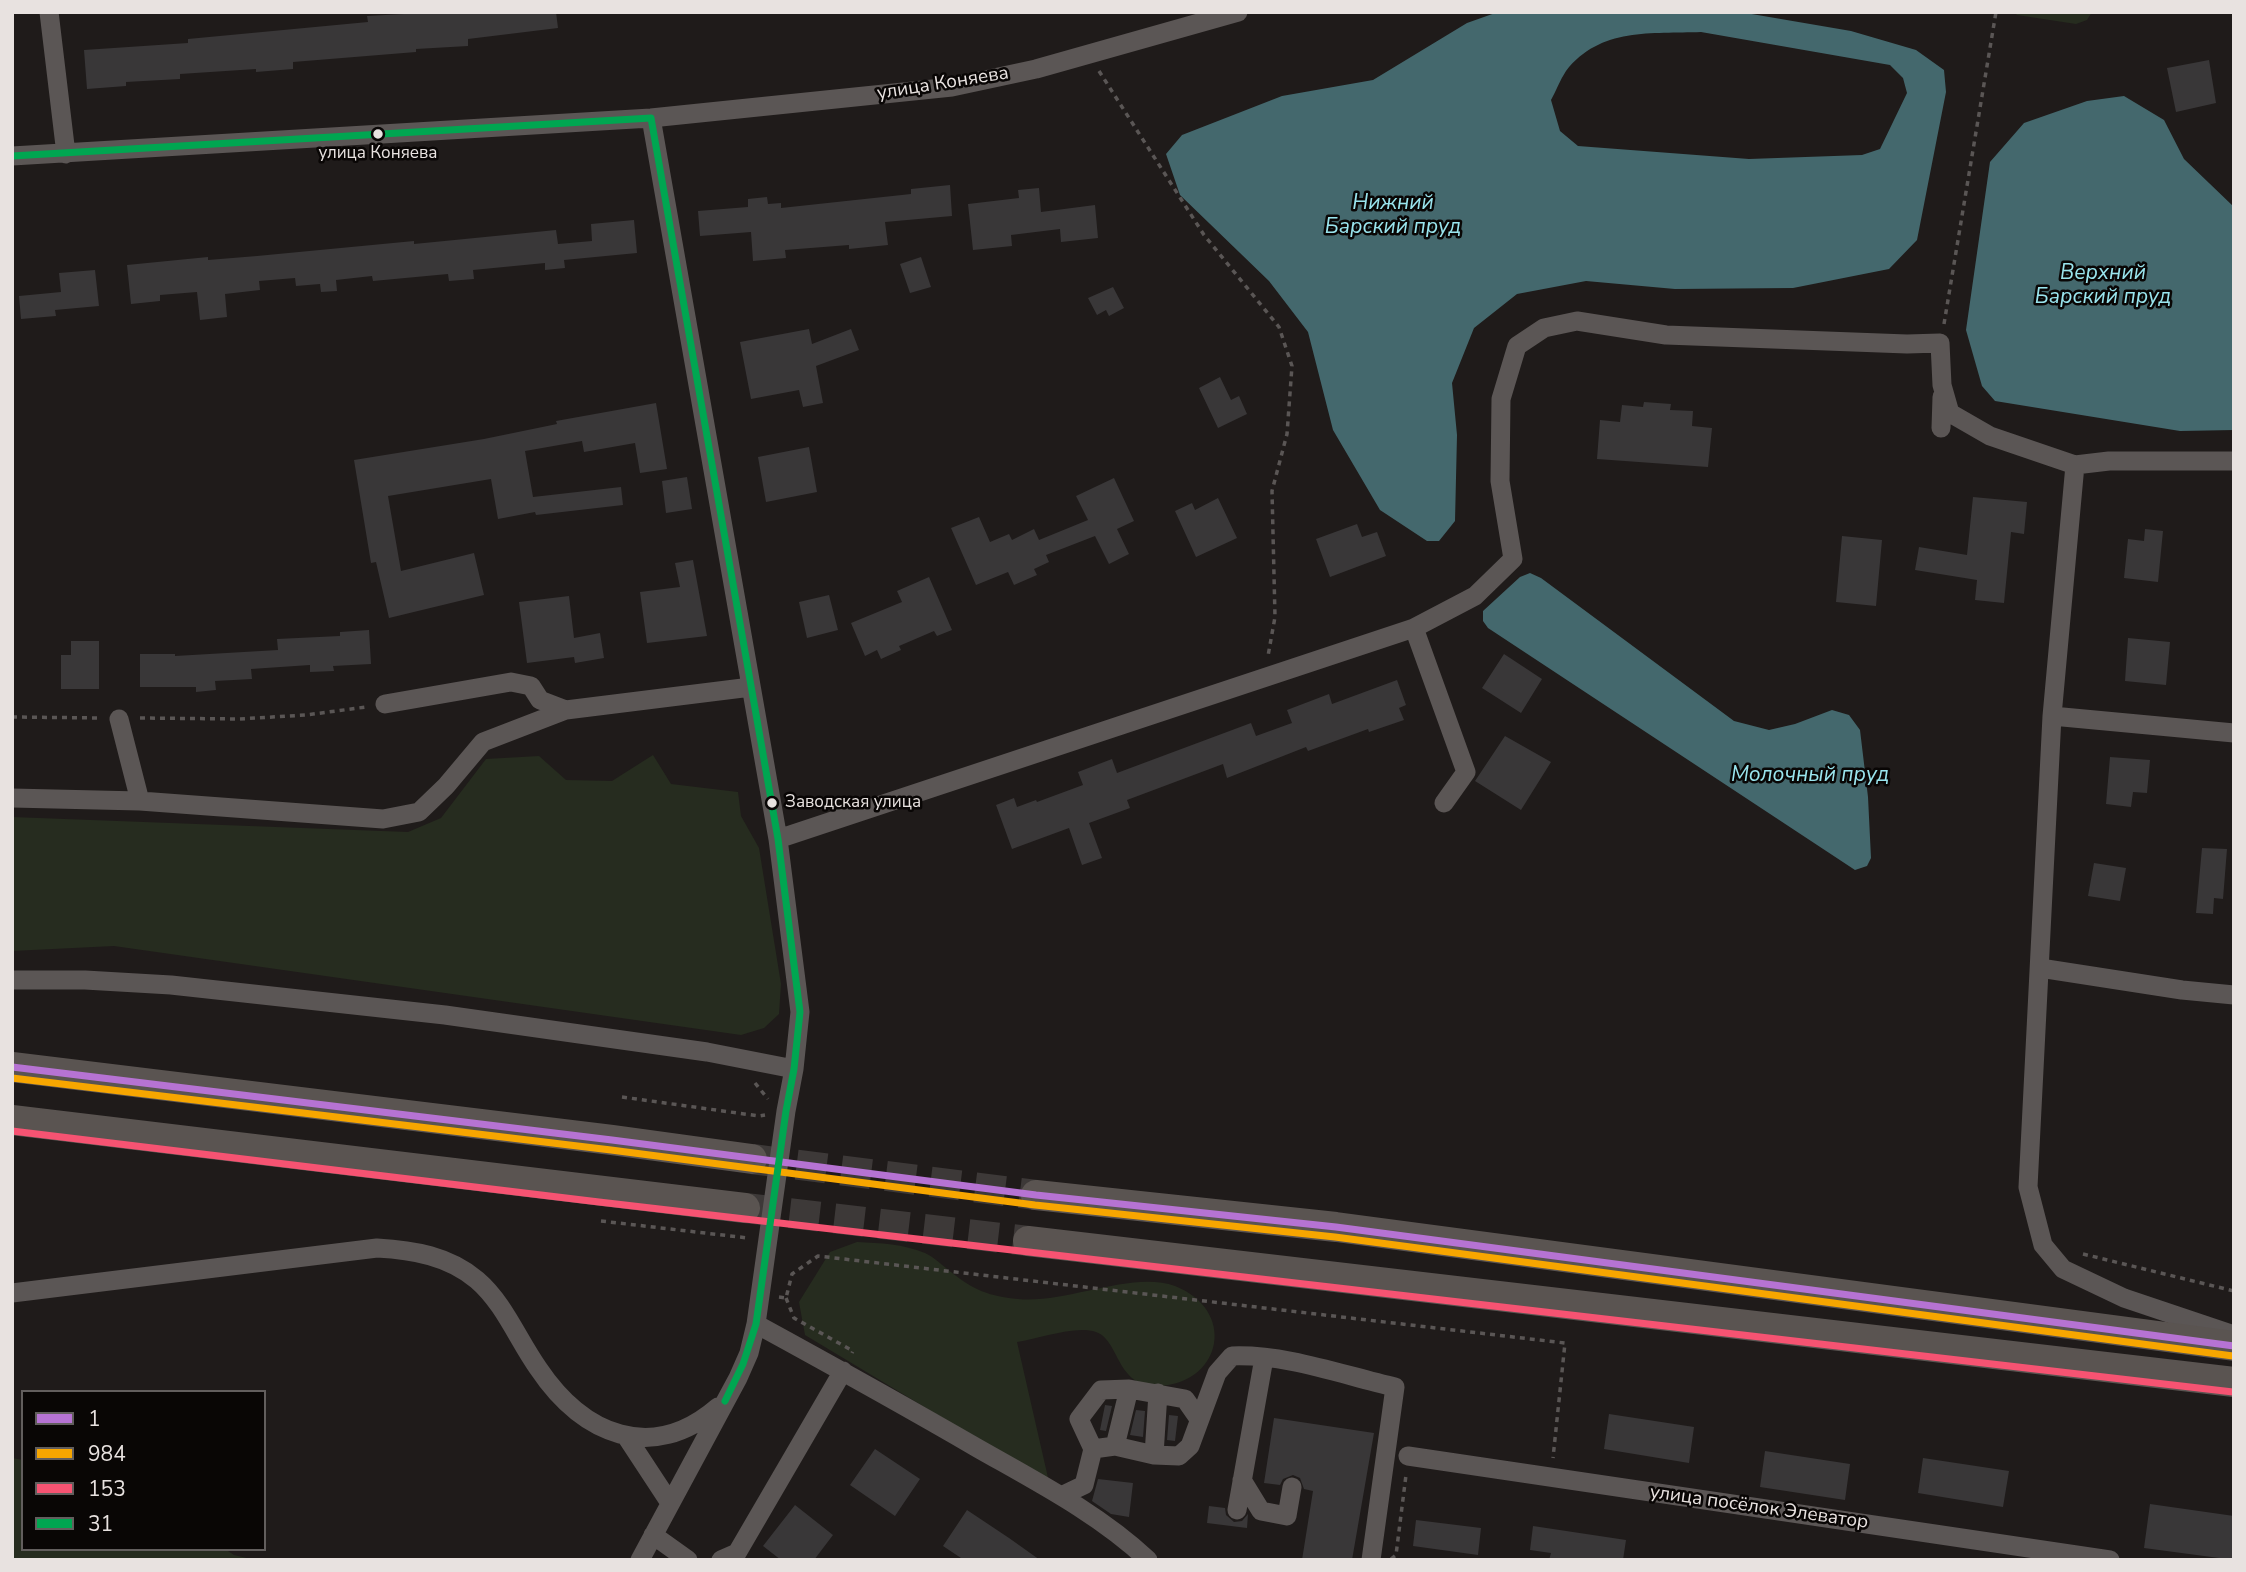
<!DOCTYPE html>
<html>
<head>
<meta charset="utf-8">
<style>
  body { margin:0 }
  #map { position:relative; width:2246px; height:1572px; overflow:hidden; background:#1f1b1a; font-family:"Nunito Sans",sans-serif }
  canvas { display:block }
  .frame { position:absolute; inset:0; border:14px solid #e8e2e0; pointer-events:none }
  .legend { position:absolute; left:21px; top:1390px; width:245px; height:161px; box-sizing:border-box; background:#090605; border:2px solid #625e5d; margin:0; padding:9px 12px; list-style:none; font-size:21px; color:#e8e2e0 }
  .legend li { display:flex; align-items:center; gap:14px; height:35px }
  .legend b { width:35px; border:2px solid #625e5d }
</style>
</head>
<body>
<div id="map">
<canvas width="2246" height="1572"></canvas>
<div class="frame"></div>
<ul class="legend">
<li><b style="height:9px;background:#b673d3"></b>1</li>
<li><b style="height:9px;background:#f7a600"></b>984</li>
<li><b style="height:9px;background:#f65372"></b>153</li>
<li><b style="height:9px;background:#00a651"></b>31</li>
</ul>
</div>
<script>
const c = document.querySelector('canvas').getContext('2d');
c.lineJoin = 'round';
function paint(path, color) { c.fillStyle = color; c.fill(path, 'evenodd'); }
function strokePath(path, color, width, dash) { c.strokeStyle = color; c.lineWidth = width; c.lineCap = dash ? 'butt' : 'round'; c.setLineDash(dash || []); c.stroke(path); }
function label(font, color, halo, rows, align = 'center') {
  c.font = font + ' "Nunito Sans",sans-serif'; c.lineWidth = 5; c.setLineDash([]); c.textBaseline = 'middle'; c.strokeStyle = halo; c.fillStyle = color; for (const [text, x, y, turn = 0] of rows) {
    c.save(); c.translate(x, y); c.rotate((+turn || 0) * Math.PI / 180); c.textAlign = isNaN(turn) ? turn : align; if (halo) c.strokeText(text, 0, 0); c.fillText(text, 0, 0); c.restore();
  }
}
paint(new Path2D(`
  M2014,12h78l-5,8 -11,4 -59,-9z
  M653,755l18,29 67,8 3,24 18,32 22,136 -2,30 -15,14 -23,7 -627,-89 -102,5v-134l396,15 33,-14 45,-59 53,-3 27,24 46,1z
  M857,1242c24,1 46,2 68,11 9,4 18,13 26,19 23,18 37,24 67,27 48,5 114,-29 157,-13 61,24 48,95 -14,100 -46,3 -40,-45 -65,-54 -21,-7 -57,7 -79,10l32,140 -244,-147 -6,-33 31,-50z
  M12,1458l11,2v89h202l9,6 21,5h-243z`), '#262c1f');
paint(new Path2D(`
  M1498,12h242l111,19 65,19 28,20 2,22 -29,148 -28,29 -96,19 -118,1 -89,-8 -69,13 -43,34 -22,55 5,52 -2,86 -16,20h-12l-47,-31 -47,-80 -25,-98 -39,-51 -89,-86 -14,-41 16,-19 100,-39 91,-16 94,-57zM1701,32l189,33 13,13 4,15 -27,56 -18,6 -113,4 -171,-13 -18,-15 -9,-31c5,-9 9,-20 15,-29 34,-44 86,-37 135,-39z
  M2124,96l40,24 20,39 50,48v223l-54,1 -185,-30 -13,-15 -16,-56 24,-168 34,-39 63,-22z
  M1530,573l11,5 193,143 35,9 26,-6 37,-14 17,5 11,15 8,67 3,61 -4,8 -12,4 -367,-242 -5,-7v-10l37,-34z`), '#44686d');
paint(new Path2D(`
  M440,12h116l2,16 -90,11v7l-52,3v3l-123,10v7l-37,3v-3l-76,5v5l-54,3v4l-39,3 -3,-39 104,-7v-4l180,-17 -1,-6z
  M2209,60l7,43 -40,9 -9,-44z
  M950,185l2,31 -67,6 3,23 -39,4v-4l-64,5 1,8 -33,3 -2,-29 -51,4 -2,-25 50,-4v-8l19,-2 1,7 13,-1v5l130,-14v-5z
  M1039,188l2,24 54,-7 3,33 -37,4 -1,-13 -49,6 1,11 -39,4 -5,-46 51,-6 -1,-8z
  M634,220l3,33 -73,7 1,8 -20,2v-7l-72,7 1,9 -25,2 -1,-7 -75,7 -1,-5 -36,4 1,11 -16,1 -1,-8 -24,2 -1,-8 -36,3 1,9 -35,4 2,23 -27,3 -3,-28 -37,3v6l-29,3 -4,-39 81,-8v3l49,-4 157,-15v3l142,-14 2,14 34,-3 -1,-17z
  M921,257l10,30 -21,6 -10,-29z
  M95,270l4,36 -44,4 1,6 -35,3 -2,-23 42,-4 -2,-19z
  M1113,287l11,21 -15,8 -3,-6 -9,5 -9,-17z
  M809,329l3,15 39,-15 8,21 -43,16 7,37 -20,4 -4,-17 -48,9 -11,-57z
  M1220,377l11,23 8,-4 8,18 -29,14 -19,-40z
  M1644,402l27,2 -1,6 23,1 -1,15 20,2 -4,39 -111,-8 3,-39 20,2 2,-17 21,2z
  M656,403l11,66 -27,4 -5,-30 -51,9 -2,-11 -57,10 8,46 88,-10 2,18 -87,10 -1,-3 -37,7 -7,-40 -103,17 13,75 73,-18 10,42 -95,23 -13,-56 -5,1 -17,-103 130,-21 73,-15 -1,-3z
  M809,447l8,45 -51,10 -8,-45z
  M687,477l5,32 -26,4 -4,-32z
  M1114,478l20,43 -17,8 12,25 -20,10 -14,-28 -49,19 3,7 -15,7 3,6 -23,10 -6,-13 -32,13 -25,-57 28,-11 11,25 19,-8 3,6 22,-11 5,11 49,-20 -12,-24z
  M1973,497l54,5 -3,32 -13,-2 -7,71 -29,-3 2,-20 -62,-10 4,-23 48,8z
  M1218,498l19,40 -41,19 -21,-46 17,-8 3,7z
  M1357,524l5,13 15,-5 9,24 -56,21 -14,-38z
  M2145,529l18,2 -5,51 -34,-4 4,-39 16,2z
  M1842,536l40,4 -6,66 -40,-4z
  M693,560l14,76 -60,7 -7,-51 40,-5 -5,-24z
  M929,577l23,53 -15,6 -3,-5 -35,15 2,4 -20,9 -4,-9 -12,6 -14,-33 51,-21 -5,-11z
  M829,595l9,35 -31,8 -8,-36z
  M569,596l5,42 26,-5 4,25 -29,5 -1,-6 -47,6 -8,-61z
  M369,630l2,34 -38,2 1,5 -24,1v-7l-59,4 1,10 -37,2 1,9 -20,2v-5h-56v-33h35v2l103,-6 -1,-11 63,-3v-4z
  M2128,638l42,4 -4,43 -41,-4z
  M71,641h28v48h-38v-34h10z
  M1504,654l38,25 -21,34 -39,-25z
  M1397,680l9,25 -7,3 5,12 -35,12 -1,-3 -60,22 -2,-4 -79,31 -4,-14 -96,36 3,8 -41,15 13,35 -20,7 -13,-37 -57,21 -16,-44 18,-7 3,9 19,-7 1,2 46,-17 -5,-13 34,-13 5,14 134,-50 5,13 36,-13 -5,-13 42,-16 3,10z
  M1505,736l46,26 -30,48 -46,-29z
  M2110,757l40,3 -3,33 -14,-1 -2,15 -25,-3z
  M2202,848l25,1 -4,50 -9,-1 -1,16 -17,-1z
  M2094,863l32,5 -6,33 -32,-5z
  M1105,1405l7,1 -6,25 -6,-1z
  M1136,1410l9,1 -2,26 -13,-2z
  M1609,1414l85,13 -5,36 -85,-14z
  M1169,1415l9,1 -3,25 -8,-1z
  M1274,1418l100,15 -22,127h-50l11,-69 -9,-2 -4,-11 -7,-3 -10,4 -3,6 -16,-2z
  M875,1449l45,30 -25,37 -45,-31z
  M1765,1451l85,13 -5,36 -85,-13z
  M1923,1458l86,13 -6,36 -85,-14z
  M1098,1479l35,4 -4,34 -18,-3 -19,-13z
  M2150,1504l84,12v44l-90,-12z
  M795,1505l38,30 -19,25h-33l-18,-14z
  M1209,1506l16,2 1,7 8,7 8,-1 6,-7 -1,14 -40,-5z
  M967,1510l42,28 31,22h-76l-21,-14z
  M1416,1520l65,8 -3,27 -65,-9z
  M1533,1526l93,14 -3,20h-74l2,-7 -21,-3z`), '#393738');
strokePath(new Path2D(`
  M752,1159l284,36
  M745,1208l283,33`), '#3d3938', 30, [30, 15]);
strokePath(new Path2D(`
  M1099,71l105,164 75,92 13,39 -5,68 -15,57 3,126 -7,39
  M1944,324l52,-312
  M12,717l89,1
  M140,718l99,1 67,-4 60,-8
  M755,1083l13,16
  M622,1097l137,19 6,-1
  M601,1221l147,17
  M2083,1254l151,37
  M779,1297l7,1 6,-24 26,-18 747,87 -12,115
  M786,1298l8,20 59,33 -1,2
  M1391,1559l5,-4 10,-80`), '#5a5655', 3.5, [5, 5]);
strokePath(new Path2D(`
  M49,12l17,142
  M12,156l639,-38 301,-31 84,-18 202,-57
  M1941,428l1,-31
  M2075,465l34,-4h125
  M1414,628l52,144 -22,31
  M385,704l126,-22 20,4 9,14 26,10
  M2052,716l182,17
  M119,719l21,82
  M12,798l128,3 243,18 36,-7 27,-26 37,-44 83,-32 185,-23
  M778,839l636,-211 61,-32 38,-37 -13,-78 1,-82 16,-53 27,-18 33,-7 89,14 241,9 33,-1 2,42 8,28 40,23 85,29 -23,251 -24,471 15,58 20,24 61,29 110,37
  M2040,968l142,22 52,5
  M12,980h73l86,5 274,30 262,37 87,17
  M12,1293l365,-45c36,2 72,8 100,32 27,23 41,60 61,88 45,67 114,96 180,39
  M756,1324c75,41 149,82 223,125 58,33 120,65 169,111
  M626,1436l44,67
  M1115,1446l14,-57
  M1093,1449l22,-3 39,9 25,1 11,-10 27,-73 15,-17c55,-2 110,19 163,31l-24,173
  M1154,1455l4,-62
  M1408,1456l702,104
  M1242,1480l19,31 26,5 5,-29
  M1061,1496l23,-11 9,-36 -14,-30 22,-29 28,-1 56,10 14,20
  M1237,1510l27,-152
  M653,1535l35,25
  M640,1560l98,-182 11,-25 7,-29 30,-213 8,-42 6,-57 -22,-173 -127,-721
  M721,1560l16,-7 106,-182`), '#5b5655', 19);
strokePath(new Path2D(`
  M12,1067l600,73 140,19
  M12,1120l733,88
  M1036,1195l300,32 898,119
  M1028,1241l1206,141`), '#5a5451', 30);
strokePath(new Path2D(`
  M12,1067l600,73 424,55 300,32 898,119`), '#b673d3', 7);
strokePath(new Path2D(`
  M12,1078l599,72 424,55 300,32 898,119`), '#f7a600', 7);
strokePath(new Path2D(`
  M12,1131l587,71 1634,190`), '#f65372', 7);
strokePath(new Path2D(`
  M12,156l639,-38 127,721 22,173 -6,57 -8,42 -30,213 -13,40 -18,37`), '#00a651', 7);
for (const [x, y, r, color] of [
  [378,134,6,"#e8e2e0"],
  [772,803,6,"#e8e2e0"]
]) { const dot = new Path2D(); dot.arc(x, y, r, 0, 2 * Math.PI); c.fillStyle = color; c.fill(dot); strokePath(dot, '#090605', 2.5); }
label('17px', '#e8e2e0', '#090605', [
  ["улица Коняева",378,154],
  ["Заводская улица",785,803,"left"]
]);
label('19px', '#e8e2e0', '#090605', [
  ["улица Коняева",943,84,-9],
  ["улица посёлок Элеватор",1759,1508,8]
]);
label('italic 21px', '#9ae5ee', '#090605', [
  ["Нижний",1393,204],
  ["Барский пруд",1393,228],
  ["Верхний",2103,274],
  ["Барский пруд",2103,298],
  ["Молочный пруд",1810,776]
]);
</script>
</body>
</html>
